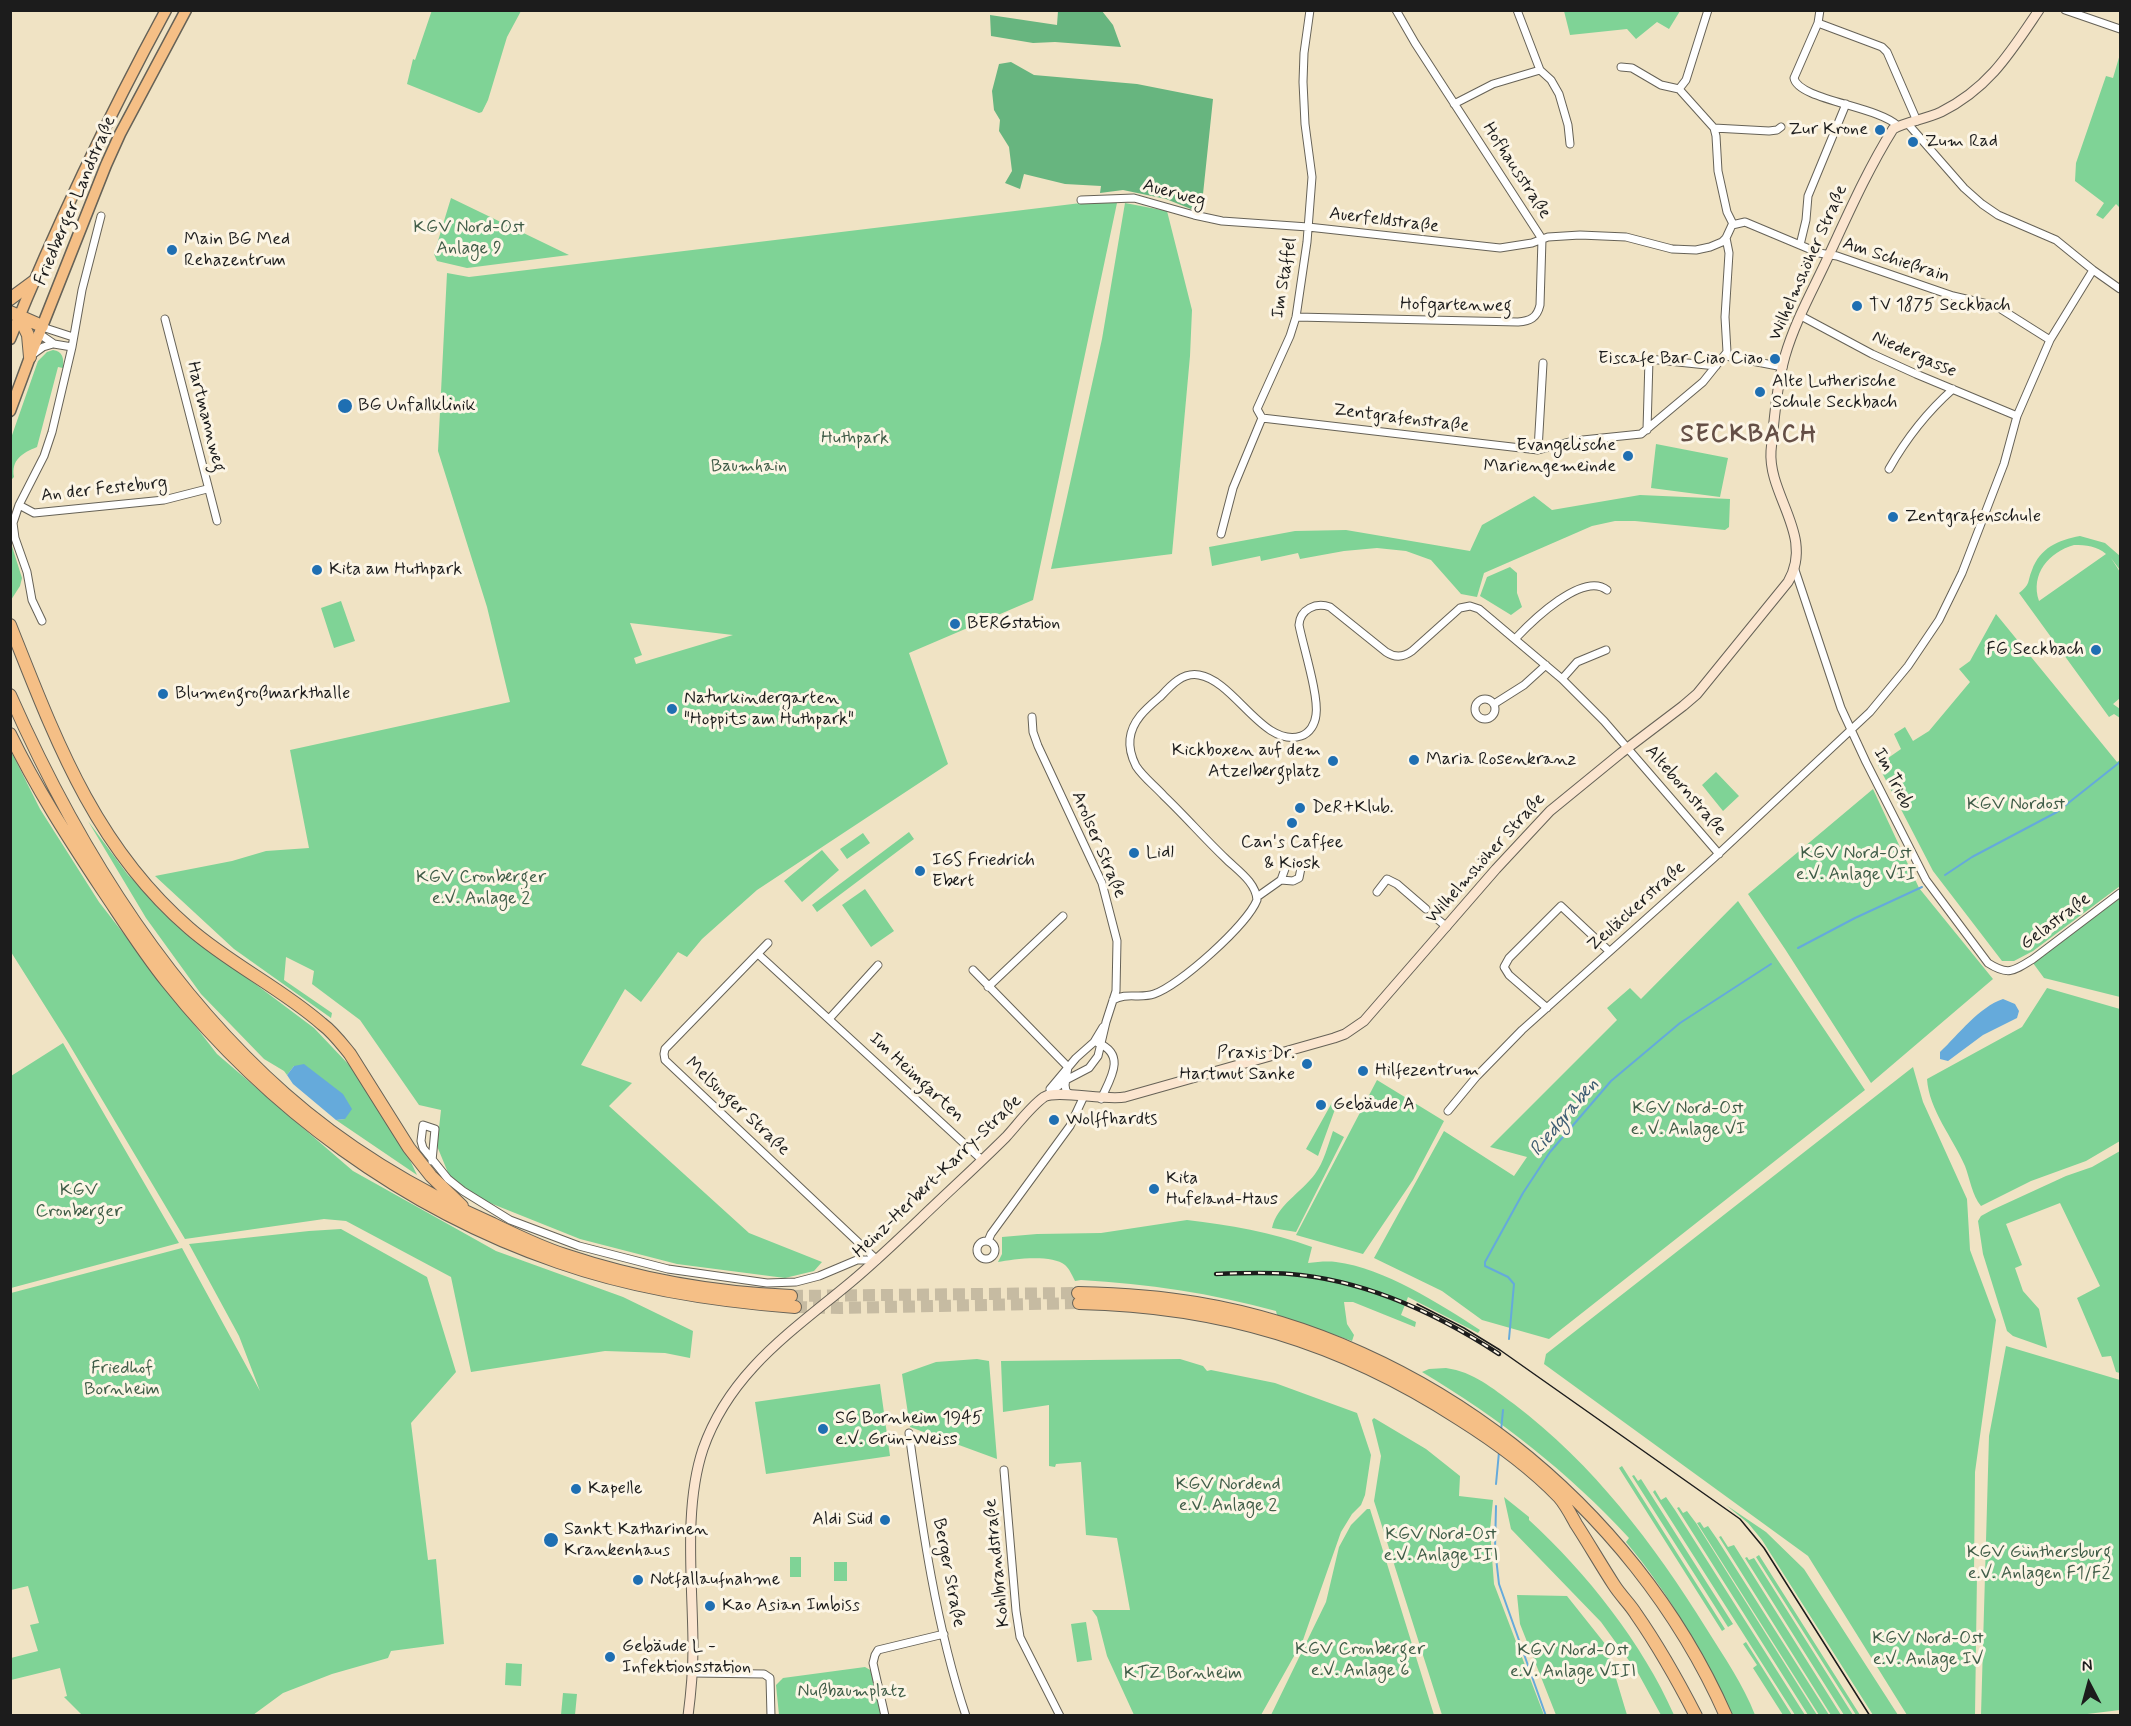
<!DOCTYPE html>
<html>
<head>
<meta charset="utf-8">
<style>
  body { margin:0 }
  #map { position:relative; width:2131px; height:1726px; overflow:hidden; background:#f0e3c4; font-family:Mynerve,sans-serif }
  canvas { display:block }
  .frame { position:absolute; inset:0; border:12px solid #1c1c1c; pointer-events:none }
  .north { position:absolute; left:2059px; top:1654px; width:60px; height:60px; -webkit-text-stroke:4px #fcf5e5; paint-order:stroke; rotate:354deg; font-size:16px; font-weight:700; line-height:24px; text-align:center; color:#1c1c1c }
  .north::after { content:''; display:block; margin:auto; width:21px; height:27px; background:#1c1c1c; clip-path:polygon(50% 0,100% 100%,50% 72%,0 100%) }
</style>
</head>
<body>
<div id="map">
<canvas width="2131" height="1726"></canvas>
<div class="frame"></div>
<div class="north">N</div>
</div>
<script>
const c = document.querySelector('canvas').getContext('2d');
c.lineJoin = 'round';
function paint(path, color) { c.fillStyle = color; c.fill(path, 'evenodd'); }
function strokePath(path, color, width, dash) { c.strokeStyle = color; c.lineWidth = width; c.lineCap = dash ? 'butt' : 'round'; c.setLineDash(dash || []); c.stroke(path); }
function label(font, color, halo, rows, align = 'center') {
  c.font = font + ' Mynerve,sans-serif'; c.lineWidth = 6; c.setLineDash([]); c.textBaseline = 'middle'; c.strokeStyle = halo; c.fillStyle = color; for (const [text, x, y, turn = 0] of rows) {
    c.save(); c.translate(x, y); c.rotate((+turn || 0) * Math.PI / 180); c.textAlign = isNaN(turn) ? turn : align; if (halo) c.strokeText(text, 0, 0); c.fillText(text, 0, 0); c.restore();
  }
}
paint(new Path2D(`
  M432,10l89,1 -14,26 -19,63 -6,12 -3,1 -72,-29 6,-25 2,1z
  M1564,11v-1l116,1 -11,18 -12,-7 -21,17 -9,-10 -57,6z
  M2120,54v154l-4,-4 -13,15 -7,-4 8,-12 -29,-22 1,-18 30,-87 7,2z
  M451,198l118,57 -102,13 -30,-7 -3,-7z
  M1081,203h36l-84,397 -124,53 39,111 -191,126 -55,49 -15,18 -9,-5 -37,50 -16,-13 -44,76 51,18 -23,23 140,127 73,29 -8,9 -29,7 -108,-14 -97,-25 -100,-40 -31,-24 -12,-29 4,-36 -22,-5 -59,-85 -48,-36 2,-13 -28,-14 -2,23 48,33 -1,5 -97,-69 -79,-73 77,-15 34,-10 43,-3 -19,-98 220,-48 -23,-95 -49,-156 9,-178 22,4zM630,623l103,12 -97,29 -2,-6 8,-3z
  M1125,203l42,8 25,99 -2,46 -18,198 -121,15 51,-230z
  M53,350c10,1 11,9 10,18l-5,-1 -21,80c-15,6 -26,13 -23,30l-3,3v-42l27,-77 9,-9z
  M1656,444l72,14 -8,39 -69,-9z
  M1640,495l90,4 -1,28 -4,3 -90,-9h-20l-23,5 -108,47 -7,24 -16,-3 -30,-34 -25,-9 -29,-3 -33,3 -44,8 -2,-6 -37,8 -1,-5 -48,10 -3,-19 86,-16 51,-1 124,21 12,-26 52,-29 18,14z
  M2080,536l25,7 15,13v14l-9,-12 9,14v126l-7,6 7,5v9l-6,-4 -5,3 -90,-124c12,-9 8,-11 13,-23 8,-22 26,-30 48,-34zM2074,545c12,0 23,1 32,9l-67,47c-9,-27 10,-49 35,-56z
  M10,540l12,38 -2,8 -9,14z
  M1510,567l7,6v20l5,14 -11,8 -31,-19 7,-19z
  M341,601l14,40 -21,7 -13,-40z
  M1996,614l121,148 3,-2v126l-87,65 -19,10h-12l-69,-90 -55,-106 23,-16 -7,-15 11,-7 8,14 16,-10 41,-49 -11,-13 11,-8z
  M10,749l30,60 59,93 118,152 136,117 143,80 127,46 70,34 -3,27 -25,-5 -60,-2 -134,21 -20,-95 -105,-56 -22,-2 -139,20 -116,-195 -58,-92z
  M1716,772l23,24 -16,15 -21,-26z
  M1873,789l46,99 74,91 -122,104 -86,-134 -37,-55z
  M88,821l40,54 70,66 116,87 37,39 58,91 8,17 -81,-55 9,-1 -51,-53 -7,9 -3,-4 -20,-12 -63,-65 -55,-76z
  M909,832l5,7 -97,73 -5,-7z
  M863,833l7,10 -23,16 -7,-10z
  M822,850l17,20 -37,32 -18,-21z
  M865,889l29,42 -23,16 -29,-42z
  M2120,898v99l-76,-19 -11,-15z
  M1738,901l127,189 -316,249 -67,-19 -40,-29 -68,-33 70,-127 70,45 13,-19 -37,-10 127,-127 -10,-12 23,-20 11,11z
  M2047,988l73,21v132l-34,20 -55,20 -50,25c-9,-11 -11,-27 -16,-40 -12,-28 -36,-56 -38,-87l95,-52z
  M63,1043l116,200 -168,45v-212z
  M1913,1067l10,35 44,97 3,51 26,70 -21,152 -1,101 3,1 -2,141h-68l-99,-159 -264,-192 2,-10z
  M1377,1080l67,41 -31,59 -50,74 -67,-19z
  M1334,1099l4,2 -20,55 -12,-7z
  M1333,1131l11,6 -48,95 -24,-4c5,-23 29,-35 43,-54 9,-12 13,-29 18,-43z
  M2120,1151v222l-4,-1 -5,-16 -9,1 -25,-59 23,-12 -40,-83 -54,21 16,41 -7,3 8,23 16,18 8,39 -34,-12 -6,-5 -24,-77 -5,-33 3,-5 11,-6 74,-34 26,-9z
  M1187,1220c42,5 85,12 125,27l-4,16c9,-1 19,-2 28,-1 48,6 104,42 144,68l-2,3 -70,-36 -7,18 15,7 -1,5 -62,-25h-9l3,22 7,11 -2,6 -75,-26 -1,-4c-65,-18 -128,-27 -195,-31l-6,1c-2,-4 -6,-13 -10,-16 -13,-11 -52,-6 -67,-3l4,-8v-17l35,-3 64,-1z
  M341,1229l86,48 29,95 -45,51 17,137 8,-1 8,85 -53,7 -3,7 -56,16 -49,19 -30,22h-171l-18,-18 3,-1 -7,-28 -49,12v-22l27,-7 -8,-26 9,-2 -11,-37 -17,4v-297l171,-45 78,143 -21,-55 -50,-92 120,-13z
  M2006,1346l114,34v330l-49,6 -90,-1 8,-279z
  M977,1359l12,2 8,98 -87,-32 -8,-53 34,-12z
  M1180,1359l23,7 4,5 4,-1 64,13 82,30 14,42 -6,40 -4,10 -9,9 -11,18 -38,108 -42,75h-127l-27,-59 -10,-39 -5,-7h38l-13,-72 -31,-3 -5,-73 -25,2 -1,3 -6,-1v-61l-46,7 -2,-51z
  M1446,1368c28,4 46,20 68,36 79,60 140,140 192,224 18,29 37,56 49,87h-23c-30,-63 -61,-119 -106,-173l3,-4c-61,-66 -130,-120 -207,-166l7,-3z
  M880,1384l10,72 -124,18 -11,-72z
  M1374,1418l52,31 34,27 -1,20 34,4 -3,30 4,54 50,131h-102l-68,-214 7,-45 -9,-36z
  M1622,1466l103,163 -3,2 -103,-163z
  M1634,1475l4,6 3,-2 92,145 -5,3 -96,-151z
  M1655,1490l6,10 5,-3 9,13 130,205h-10l-142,-223z
  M1504,1497l25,20v3c57,52 114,124 145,195h-13l-23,-42 -37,-51 -90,-93z
  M1726,1505l40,27 38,37 94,146h-25l-111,-175 -14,-17z
  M1679,1507l4,6 4,-2 9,12 121,192h-9l-131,-207z
  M1367,1509h3l64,206h-163l55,-113 13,-55 12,-22z
  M1700,1522l4,6 4,-2 9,13 112,176h-10l-122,-192z
  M1721,1536l7,11 6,-2 107,170h-10l-112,-178z
  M1759,1555l101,160h-4l-100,-158z
  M790,1557h11v20h-11z
  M1747,1557l2,3 5,-2 99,157h-9l-99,-157z
  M834,1562h13v19h-13z
  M1517,1595l50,1 39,49 21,70h-71l-36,-91z
  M1086,1622l6,38 -15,2 -6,-38z
  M1746,1642l46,73h-9l-30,-47 4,-3 -14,-21z
  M506,1663l16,1 -1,22 -16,-1z
  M865,1667l7,4 9,44h-102l-3,-30 7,-7z
  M563,1693l14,1 -2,21h-14z`), '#7fd396');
paint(new Path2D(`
  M1058,11h44l11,14 8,22 -66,-5 -22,1 -42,-7 -1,-21 67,10z
  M1011,62l23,13 103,9 76,15 -12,114 -35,-14 -43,-9 -23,3 1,-7 -36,-2 -41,-10 -4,15 -15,-6 7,-12 -3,-24 -10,-16 1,-11 -6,-10 -2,-19 7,-27z`), '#67b57f');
paint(new Path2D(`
  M2003,999l12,5 4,7 -2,7 -34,17 -35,26 -8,-2v-7c19,-18 39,-45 63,-53z
  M304,1064l39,30 9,15 -7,10 -9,1 -43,-36 -6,-9 7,-9z`), '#65aadb');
strokePath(new Path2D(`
  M1945,875l27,-18 85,-45 63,-50
  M1798,948l57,-30 67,-31
  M1509,1339l5,-55 -6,-7 -23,-11v-4l38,-69 27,-41 61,-71 69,-58 91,-59
  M1501,1431l2,-21
  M1496,1484l3,-32
  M1496,1506l-1,43 4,35 47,132`), '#65aadb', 2);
strokePath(new Path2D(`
  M791,1296l287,-3
  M795,1307l46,1 238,-5`), '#c6bba2', 12, [12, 6]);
const minor = new Path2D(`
  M1396,10l19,33 127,196
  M1517,10l23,60 11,10 8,14 9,31 2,19
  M1820,10l-2,13 -24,55c4,22 84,28 104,48
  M2065,10l55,19
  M1818,23l64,24 5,5 30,69
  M1621,67l11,1 29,17 18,4 35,39 2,8 2,35 9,41 6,12
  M1679,89l7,-9 22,-70
  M1454,104l39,-20 47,-14
  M1908,124l56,64 18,16 16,11 58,25 37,30 27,19
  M1714,128l55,3 8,-1 4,-3
  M1081,200l53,-2 60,17 28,6 86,6 192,21 32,-5 16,-6 32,-2 46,2 46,12 24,1 14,-3 12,-5 4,-4 6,-13 13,-3 74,31 18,3 116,40 43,10 54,34
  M1800,245l6,-25 2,-24 38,-92
  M1801,316l71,38 44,20 101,42
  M1296,317l222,5c12,-1 19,-4 22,-17l2,-66
  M165,319l52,202
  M39,326l34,11
  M38,333l16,11 18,3
  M32,355l11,-8 10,-3
  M1726,356l57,11
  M1262,418l276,32 35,-9 68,-7 62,-52 24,-30 -2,-35 4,-64 -3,-15
  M1647,430l2,-71 67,7
  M1538,450l5,-87
  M1889,469c17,-30 38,-57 64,-80
  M19,505l15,8 130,-13 43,-11
  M1221,534l12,-46 29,-70 -5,-9 33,-73 6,-19 11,-75 5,-65 -7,-53 -2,-42 1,-29 6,-43
  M1795,570l46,138 25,54 60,118 62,83c20,13 26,8 45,-4l87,-66
  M42,621l-10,-21 -5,-28 -12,-34 -2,-15 6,-18 25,-49 8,-24 20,-85 10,-57 19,-74
  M1516,638c16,-17 67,-67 91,-48
  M1562,679l15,-17 29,-12
  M1475 709a10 10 0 1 1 20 0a10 10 0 1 1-20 0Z
  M1494,704l30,-19 22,-20
  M1032,717l1,15 5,14 64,137 15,58 -1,50 -10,31 -8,34 -9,12 -23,12 -19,15
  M1377,892l10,-13 10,5 29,25
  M1257,897l24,-17 12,1 6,-3 2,-10 -5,-5 -5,-1 -5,4 -5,14
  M1436,918l11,9
  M768,943l-103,106 -1,5 1,6 212,200
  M758,954l224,206
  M973,970l95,97 -3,18 1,6 5,4
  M988,987l75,-71
  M1113,1000c13,-8 27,-1 41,-6 26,-9 93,-69 103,-94 -1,-18 -20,-30 -32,-42 -21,-20 -40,-42 -61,-62 -9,-10 -21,-19 -28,-30 -4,-8 -7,-18 -6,-27 2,-19 17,-31 31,-43 10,-11 22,-24 38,-21 36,6 64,73 102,61 9,-3 14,-12 15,-21 3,-19 -13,-69 -17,-90 1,-16 17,-23 31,-18l56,45c9,6 18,5 26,-1l48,-43 10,-2 9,3 83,70 42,42 115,133
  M1547,1008l-38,-33 -5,-8 5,-9 52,-52 48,45
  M829,1019l49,-54
  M1098,1043c29,12 12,36 3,56
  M1050,1089l26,-31 18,-16 9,-15
  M1448,1111l29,-35 45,-46 192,-172 156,-146 38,-46 31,-46 23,-47 42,-109 13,-48 33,-76 43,-70
  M432,1161l3,-32 -12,-4 -2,16 2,7 25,31 15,12 47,29 69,26 89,23 99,14 29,-1 23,-6 38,-16h20
  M977 1250a9 9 0 1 1 18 0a9 9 0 1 1-18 0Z
  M988,1241l3,-7 79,-108 14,-30
  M909,1433c13,94 27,193 57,283
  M1004,1470l12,141 4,26 40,79
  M692,1673l72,1 6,4 1,38
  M885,1716l-12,-53 2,-8 3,-5 66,-16`);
const secondary = new Path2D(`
  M688,1716c3,-23 5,-46 5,-68 0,-63 -10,-139 10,-199 27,-77 88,-117 148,-167 24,-20 47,-42 70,-64 28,-27 58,-54 85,-81 12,-13 24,-30 38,-40 12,-8 61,4 81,0l209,-59 11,-4 19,-13 132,-152 54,-58 71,-58 62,-47 14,-12 91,-112c27,-46 -20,-86 -17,-131 3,-30 6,-67 14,-95 10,-35 29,-68 44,-101 20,-43 39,-86 64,-126 12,-7 33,-10 48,-17 48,-24 69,-59 98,-102`);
const primary = new Path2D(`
  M10,339c46,-113 98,-222 156,-329
  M10,411l20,-54 76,-192 14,-31 66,-124`);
const motorway = new Path2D(`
  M10,299l23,-17
  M10,312l32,14
  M19,316l9,19 2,22
  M10,625c45,113 84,221 179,303 41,36 92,60 133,96 11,8 19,19 28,30l59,94 22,28 31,30
  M10,695c65,147 153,291 275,399 61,54 133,97 208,130 23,11 47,23 72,31 72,24 150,38 226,41
  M10,734c26,54 59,105 92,155 21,31 41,63 65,93 101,127 237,227 391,280 77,27 157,39 237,45
  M1078,1293c39,1 79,3 118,10 229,38 436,200 530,413
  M1079,1303c140,3 262,39 380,116 35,22 71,48 100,78 7,8 12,18 17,27 13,20 25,41 38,61 7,11 16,19 22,29 23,33 42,67 60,102`);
strokePath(minor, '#666257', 9);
strokePath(secondary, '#666257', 11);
strokePath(primary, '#666257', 13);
strokePath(motorway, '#666257', 14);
strokePath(minor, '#fff', 7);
strokePath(secondary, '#fbe5cf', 9);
strokePath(primary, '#f5bf86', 10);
strokePath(motorway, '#f5bf86', 12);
strokePath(new Path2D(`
  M1417,1304l47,24 36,22 240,169 24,29 106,168`), '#1c1c1c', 1.5);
const rail = new Path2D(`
  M1216,1274c24,-1 49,-2 74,0 75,6 146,39 209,80`);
strokePath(rail, '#1c1c1c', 4.5);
strokePath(rail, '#fcf5e5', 2, [7]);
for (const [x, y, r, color] of [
  [1880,130,6,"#1f6fb2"],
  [1913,142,6,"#1f6fb2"],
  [172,250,6,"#1f6fb2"],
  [1857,306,6,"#1f6fb2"],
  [1775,359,6,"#1f6fb2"],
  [1760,392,6,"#1f6fb2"],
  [345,406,8,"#1f6fb2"],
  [1628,456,6,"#1f6fb2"],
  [1893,517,6,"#1f6fb2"],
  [317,570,6,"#1f6fb2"],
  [955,624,6,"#1f6fb2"],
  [2096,650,6,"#1f6fb2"],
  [163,694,6,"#1f6fb2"],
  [672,709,6,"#1f6fb2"],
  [1414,760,6,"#1f6fb2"],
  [1333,761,6,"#1f6fb2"],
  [1300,808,6,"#1f6fb2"],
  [1292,823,6,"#1f6fb2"],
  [1134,853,6,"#1f6fb2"],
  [920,871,6,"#1f6fb2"],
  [1307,1064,6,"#1f6fb2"],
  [1363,1071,6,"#1f6fb2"],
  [1321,1105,6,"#1f6fb2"],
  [1054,1120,6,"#1f6fb2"],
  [1154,1189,6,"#1f6fb2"],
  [823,1429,6,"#1f6fb2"],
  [576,1489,6,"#1f6fb2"],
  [885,1520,6,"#1f6fb2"],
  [551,1540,8,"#1f6fb2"],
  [638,1580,6,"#1f6fb2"],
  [710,1606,6,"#1f6fb2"],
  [610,1657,6,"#1f6fb2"]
]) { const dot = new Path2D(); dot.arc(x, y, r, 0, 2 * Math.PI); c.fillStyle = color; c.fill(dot); strokePath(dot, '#fcf5e5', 2); }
label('18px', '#1c1c1c', '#fcf5e5', [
  ["Zur Krone",1868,130,"right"],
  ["Zum Rad",1925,142],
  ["Main BG Med",184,240],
  ["Rehazentrum",184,261],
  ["TV 1875 Seckbach",1869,306],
  ["Eiscafe Bar Ciao Ciao",1763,359,"right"],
  ["Alte Lutherische",1772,382],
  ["Schule Seckbach",1772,403],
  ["BG Unfallklinik",358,406],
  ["Evangelische",1616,446,"right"],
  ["Mariengemeinde",1616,467,"right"],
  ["Zentgrafenschule",1905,517],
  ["Kita am Huthpark",329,570],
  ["BERGstation",967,624],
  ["FG Seckbach",2084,650,"right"],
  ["Blumengroßmarkthalle",175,694],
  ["Naturkindergarten",684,699],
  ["\"Hoppits am Huthpark\"",684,720],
  ["Kickboxen auf dem",1321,751,"right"],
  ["Atzelbergplatz",1321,772,"right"],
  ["Maria Rosenkranz",1426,760],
  ["DeR+Klub.",1312,808],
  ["Can's Caffee",1292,843,"center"],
  ["& Kiosk",1292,864,"center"],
  ["Lidl",1146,853],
  ["IGS Friedrich",932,861],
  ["Ebert",932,882],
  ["Praxis Dr.",1295,1054,"right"],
  ["Hartmut Sanke",1295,1075,"right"],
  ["Hilfezentrum",1375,1071],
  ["Gebäude A",1333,1105],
  ["Wolffhardts",1066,1120],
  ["Kita",1166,1179],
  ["Hufeland-Haus",1166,1200],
  ["SG Bornheim 1945",835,1419],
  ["e.V. Grün-Weiss",835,1440],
  ["Kapelle",588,1489],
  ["Aldi Süd",873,1520,"right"],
  ["Sankt Katharinen",564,1530],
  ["Krankenhaus",564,1551],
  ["Notfallaufnahme",650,1580],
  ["Kao Asian Imbiss",722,1606],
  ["Gebäude L -",622,1647],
  ["Infektionsstation",622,1668]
], 'left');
label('18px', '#1c1c1c', '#fcf5e5', [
  ["Hofhausstraße",1516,171,57],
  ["Auerweg",1174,194,15],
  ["Friedberger Landstraße",76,201,-67],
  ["Auerfeldstraße",1384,221,7],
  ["Am Schießrain",1896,261,18],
  ["Wilhelmshöher Straße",1809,263,-66],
  ["Im Staffel",1285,278,-81],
  ["Hofgartenweg",1456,306,1],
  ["Niedergasse",1914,355,24],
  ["Hartmannweg",205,417,76],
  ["Zentgrafenstraße",1401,419,7],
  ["An der Festeburg",104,490,-6],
  ["Im Trieb",1892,779,63],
  ["Altebornstraße",1685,791,49],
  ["Arolser Straße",1098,845,67],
  ["Wilhelmshöher Straße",1486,859,-48],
  ["Zeuläckerstraße",1637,907,-42],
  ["Gelastraße",2056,922,-37],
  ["Im Heimgarten",916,1078,43],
  ["Melsunger Straße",737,1107,43],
  ["Heinz-Herbert-Karry-Straße",938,1177,-44],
  ["Kohlbrandstraße",998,1563,-96],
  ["Berger Straße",948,1573,79]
]);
label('18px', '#3f5c47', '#fcf5e5', [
  ["KGV Nord-Ost",469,228],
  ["Anlage 9",469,249],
  ["Huthpark",855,439],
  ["Baumhain",749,467],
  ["KGV Nordost",2016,805],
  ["KGV Nord-Ost",1856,854],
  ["e.V. Anlage VII",1856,875],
  ["KGV Cronberger",481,878],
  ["e.V. Anlage 2",481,899],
  ["KGV Nord-Ost",1688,1109],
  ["e. V. Anlage VI",1688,1130],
  ["KGV",79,1191],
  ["Cronberger",79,1212],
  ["Friedhof",122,1369],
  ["Bornheim",122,1390],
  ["KGV Nordend",1228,1485],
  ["e.V. Anlage 2",1228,1506],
  ["KGV Nord-Ost",1441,1535],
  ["e.V. Anlage III",1441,1556],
  ["KGV Günthersburg",2039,1553],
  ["e.V. Anlagen F1/F2",2039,1574],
  ["KGV Nord-Ost",1928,1639],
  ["e.V. Anlage IV",1928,1660],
  ["KGV Cronberger",1360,1650],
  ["e.V. Anlage 6",1360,1671],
  ["KGV Nord-Ost",1573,1651],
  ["e.V. Anlage VIII",1573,1672],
  ["KTZ Bornheim",1183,1674],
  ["Nußbaumplatz",852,1692]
]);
label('italic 20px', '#3d5c72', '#fcf5e5', [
  ["Riedgraben",1565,1118,-50]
]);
c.letterSpacing = '1.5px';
label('bold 24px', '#644f46', '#fcf5e5', [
  ["SECKBACH",1749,436]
]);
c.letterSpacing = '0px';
</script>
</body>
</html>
